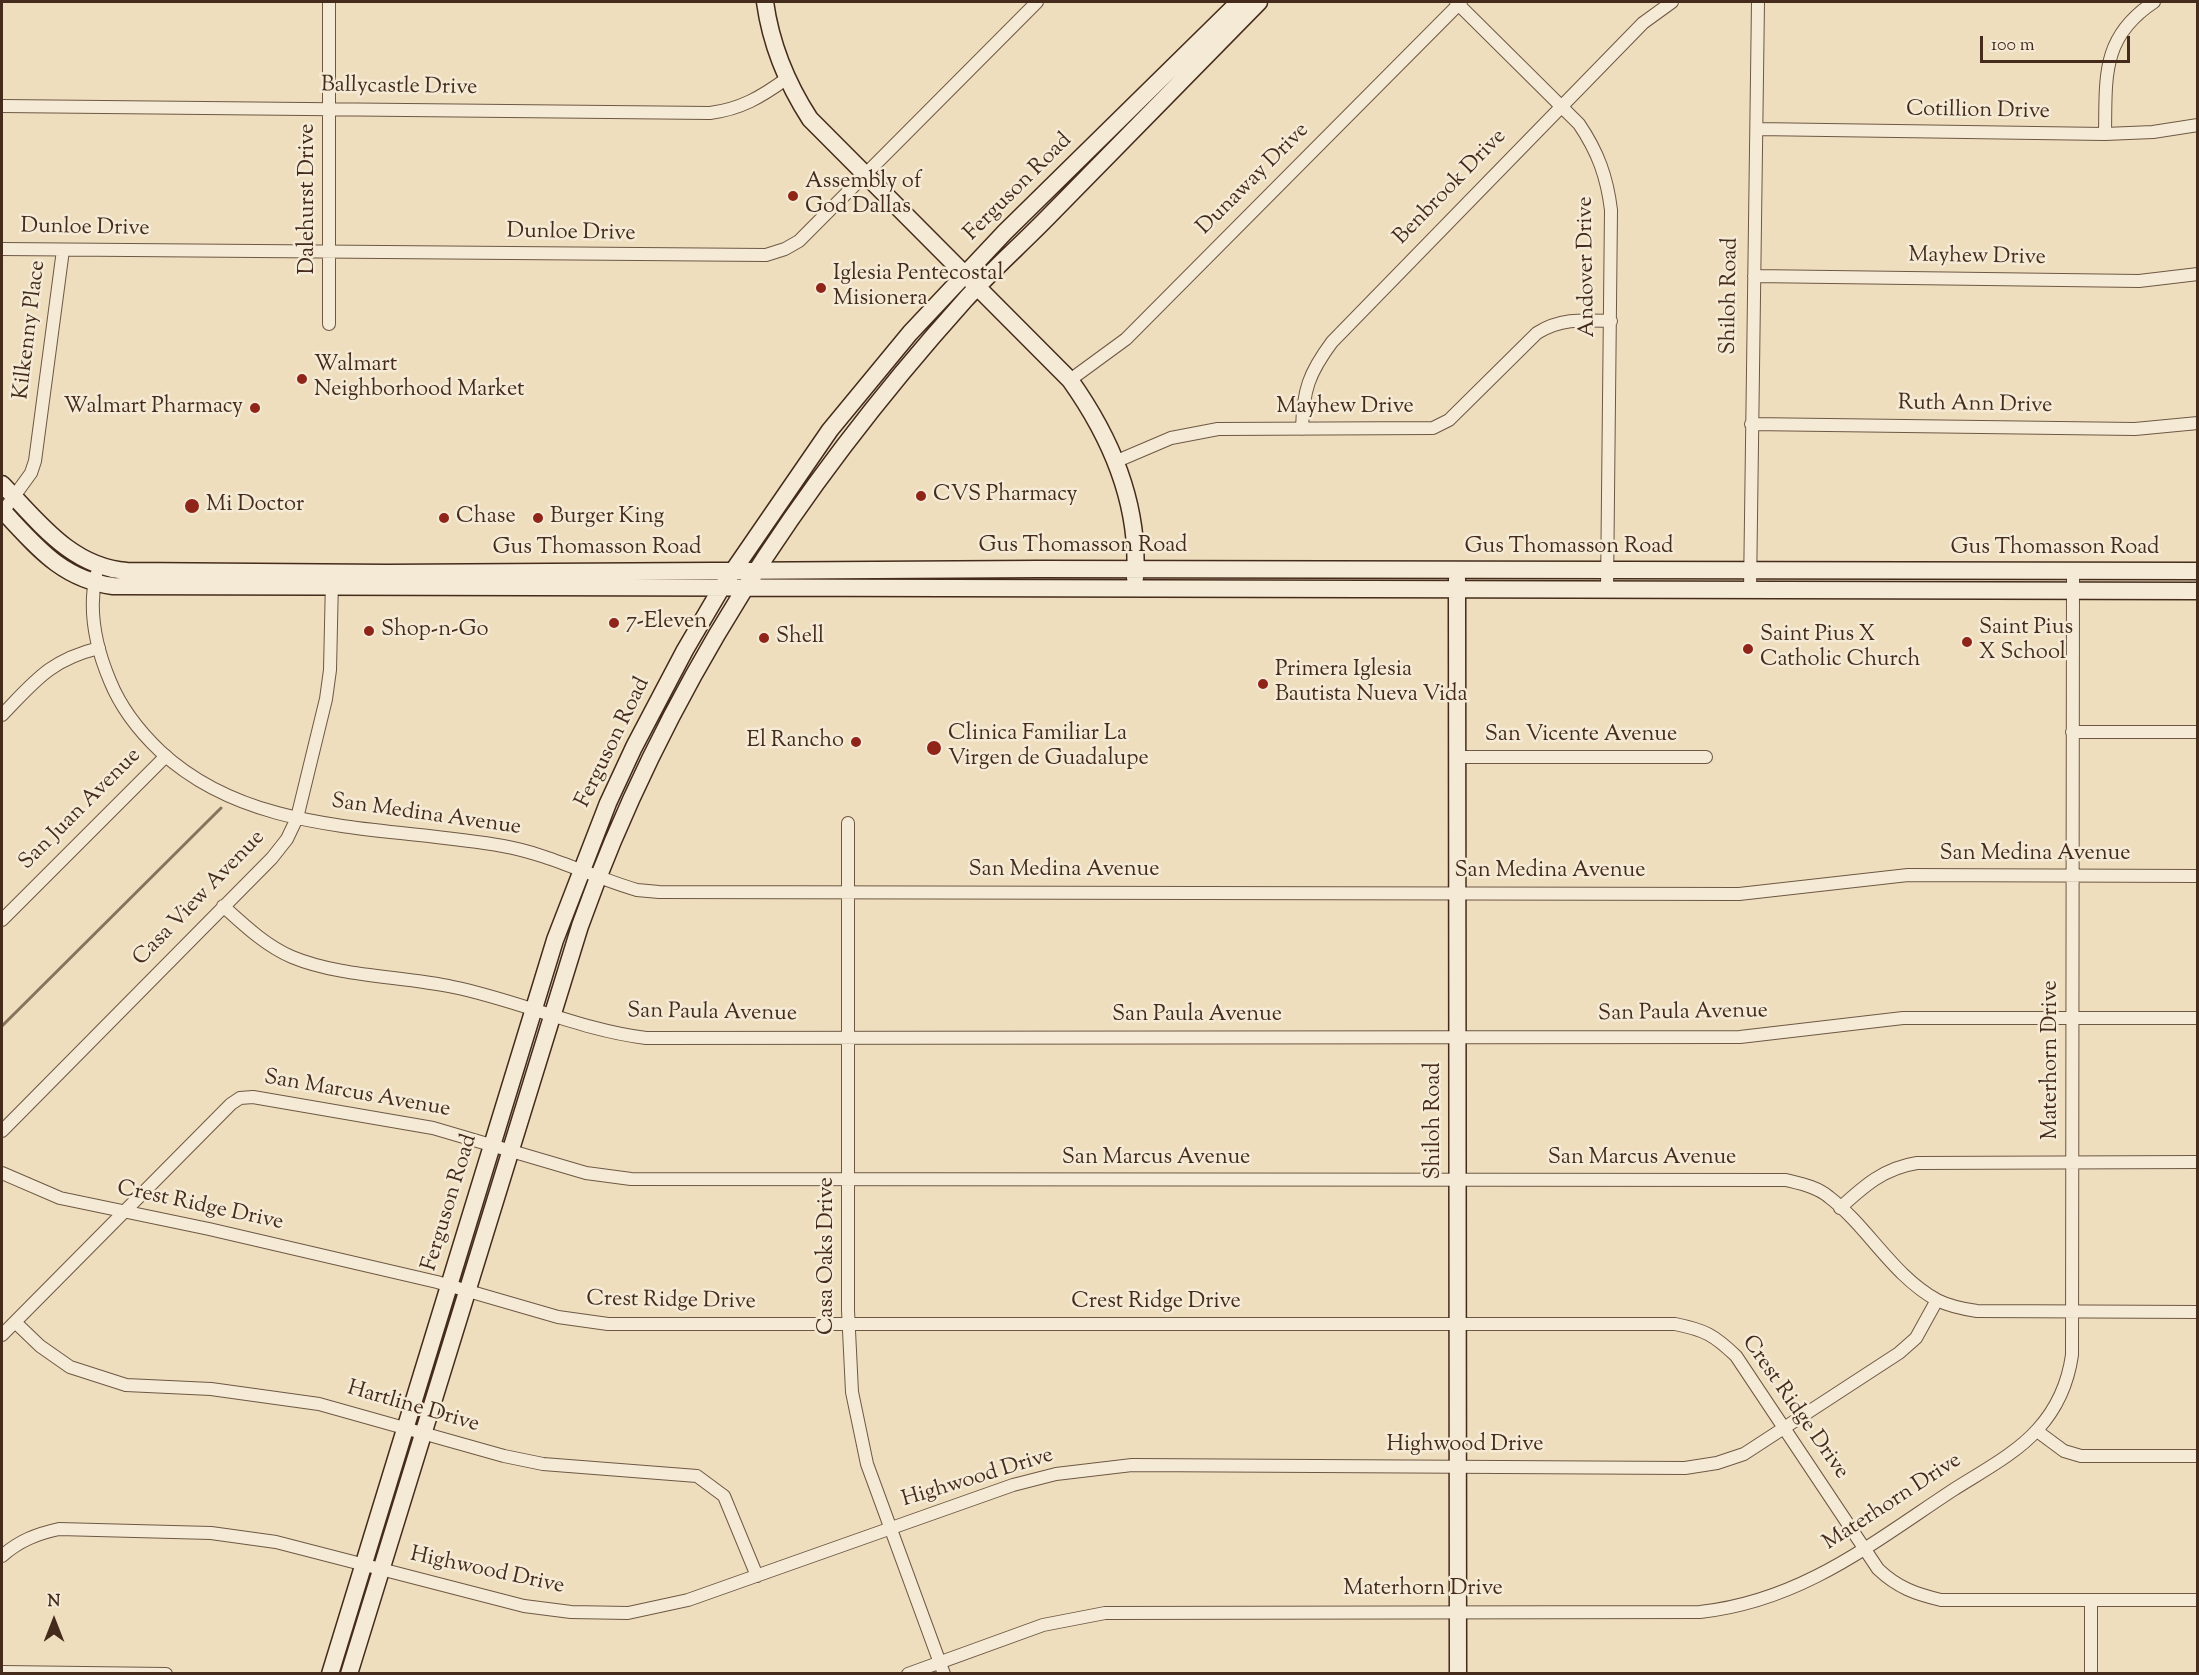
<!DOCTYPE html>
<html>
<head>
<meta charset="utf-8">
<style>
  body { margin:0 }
  #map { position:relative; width:2199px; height:1675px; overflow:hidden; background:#eedebe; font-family:"Sorts Mill Goudy",serif }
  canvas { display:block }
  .frame { position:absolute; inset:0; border:3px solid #442b1b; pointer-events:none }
  .north { position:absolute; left:24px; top:1591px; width:60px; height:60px; -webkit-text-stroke:4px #f4ead5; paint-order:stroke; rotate:0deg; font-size:16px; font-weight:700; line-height:24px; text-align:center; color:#442b1b }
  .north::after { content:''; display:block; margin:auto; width:21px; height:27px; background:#442b1b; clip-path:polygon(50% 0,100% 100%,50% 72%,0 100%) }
  .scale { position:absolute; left:1980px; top:36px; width:150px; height:27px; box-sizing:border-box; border:3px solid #442b1b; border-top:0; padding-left:8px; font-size:18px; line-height:21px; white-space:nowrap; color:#442b1b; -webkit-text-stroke:4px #f4ead5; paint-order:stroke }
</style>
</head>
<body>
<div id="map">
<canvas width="2199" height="1675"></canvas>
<div class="frame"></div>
<div class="north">N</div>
<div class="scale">100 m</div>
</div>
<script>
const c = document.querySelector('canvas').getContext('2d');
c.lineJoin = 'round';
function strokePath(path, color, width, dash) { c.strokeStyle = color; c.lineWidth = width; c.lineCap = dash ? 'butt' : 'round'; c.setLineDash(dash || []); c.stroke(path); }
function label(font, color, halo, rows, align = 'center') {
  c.font = font + ' "Sorts Mill Goudy",serif'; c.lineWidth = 5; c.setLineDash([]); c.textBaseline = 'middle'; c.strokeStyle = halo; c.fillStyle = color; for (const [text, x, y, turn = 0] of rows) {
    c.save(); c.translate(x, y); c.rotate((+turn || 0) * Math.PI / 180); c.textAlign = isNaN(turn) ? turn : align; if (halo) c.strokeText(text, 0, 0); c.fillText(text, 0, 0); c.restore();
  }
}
strokePath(new Path2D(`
  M2,1026l219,-218`), '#87725c', 3);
const street = new Path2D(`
  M329,2v322
  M1456,2l123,122c19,28 28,53 32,86l-4,380
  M2,106l708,7c31,-4 51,-16 76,-34
  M1757,129l348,5 48,-2 45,-7
  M2105,134c1,-57 -4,-97 49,-132
  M2,249l764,6 19,-6 14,-8 238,-239
  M1754,276l385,5 59,-7
  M1070,380l56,-41 335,-337
  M1751,424l384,5 63,-6
  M1302,429c1,-39 7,-56 30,-87l311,-319 29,-21
  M1117,461l54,-23 47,-9 215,-1 16,-8 88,-87c24,-15 46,-13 74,-12
  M2,513l29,-40 4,-12 28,-211
  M96,575c-8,36 0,73 14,106 11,27 29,50 50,70 92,86 227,74 343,95 46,8 89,31 134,44l22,2 1080,2 169,-19 290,1
  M1750,591l8,-589
  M2,715c33,-34 48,-55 97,-67
  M2072,732h126
  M1456,757h250
  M848,823v487l4,82 15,72 77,210
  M223,906c21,19 43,40 69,51 48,20 110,19 161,30 65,13 127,43 193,51l1094,-1 163,-19h295
  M2,920l164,-164
  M2,1131l270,-273 15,-19 10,-21 29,-119 4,-29 2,-90
  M2,1173l58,25 149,31 228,53 121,35 50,7h1067c30,6 39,11 61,32l142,213c20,19 38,25 63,31h257
  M1840,1208c24,-22 44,-40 77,-45l281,-1
  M15,1322l25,24 30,21 56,18 85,4 108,15 185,52 39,8 154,12 27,20 33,80
  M2,1335l229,-231 9,-6 13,-1 180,31 153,45 45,6 1155,1c16,4 31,7 43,17 39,30 64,79 108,103 12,6 26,9 40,11l221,1
  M2037,1431l27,20 17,5h117
  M2,1556c17,-15 34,-22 57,-27l152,4 65,9 248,64 47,6 57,1 60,-13 325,-115 43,-11 76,-9 553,3 32,-5 27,-9 155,-101 17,-15 21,-38
  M2091,1600v74
  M2,1672l164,2
  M908,1674l135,-49 62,-12 595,-1c101,-11 171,-68 253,-122 28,-18 63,-36 85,-61 19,-21 30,-46 34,-74l1,-784`);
const secondary = new Path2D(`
  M765,2c6,43 21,80 45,117l260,261c42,59 70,125 65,198
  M2,484c36,37 69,83 125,87l260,2 651,-4 1160,2
  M2,510c34,36 59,69 111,76l2085,5
  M1457,579l1,1095
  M330,1674l225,-734 53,-137 26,-56 51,-97 37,-63 108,-157 80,-97 95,-101 234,-230
  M349,1674l231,-748c84,-236 218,-440 385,-626 27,-30 58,-57 86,-86 70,-71 139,-142 208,-212`);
strokePath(street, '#6e5844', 14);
strokePath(secondary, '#442b1b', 19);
strokePath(street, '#f4ead5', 12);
strokePath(secondary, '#f4ead5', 16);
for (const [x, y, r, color] of [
  [793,196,6,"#8f2418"],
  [821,288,6,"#8f2418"],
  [302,379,6,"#8f2418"],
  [255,408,6,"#8f2418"],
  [921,496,6,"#8f2418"],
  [192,506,8,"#8f2418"],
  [444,518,6,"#8f2418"],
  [538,518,6,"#8f2418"],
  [614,623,6,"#8f2418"],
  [369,631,6,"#8f2418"],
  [764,638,6,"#8f2418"],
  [1967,642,6,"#8f2418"],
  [1748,649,6,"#8f2418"],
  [1263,684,6,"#8f2418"],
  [856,742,6,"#8f2418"],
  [934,748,8,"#8f2418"]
]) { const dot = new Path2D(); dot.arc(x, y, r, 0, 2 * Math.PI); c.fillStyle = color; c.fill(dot); strokePath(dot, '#f4ead5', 2); }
label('22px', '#442b1b', '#f4ead5', [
  ["Ballycastle Drive",399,88,1],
  ["Cotillion Drive",1978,112,1],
  ["Dunaway Drive",1254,180,-45],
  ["Ferguson Road",1019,188,-45],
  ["Benbrook Drive",1451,188,-46],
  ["Dalehurst Drive",309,199,-90],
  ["Dunloe Drive",85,229,1],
  ["Dunloe Drive",571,234,1],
  ["Mayhew Drive",1977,258,1],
  ["Andover Drive",1588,267,-91],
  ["Shiloh Road",1731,296,-89],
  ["Kilkenny Place",31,330,-83],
  ["Ruth Ann Drive",1975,406,1],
  ["Mayhew Drive",1345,408],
  ["Gus Thomasson Road",1083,547],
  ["Gus Thomasson Road",1569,548],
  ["Gus Thomasson Road",597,549],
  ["Gus Thomasson Road",2055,549],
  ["San Vicente Avenue",1581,736],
  ["Ferguson Road",614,743,-64],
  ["San Juan Avenue",81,810,-45],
  ["San Medina Avenue",426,816,8],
  ["San Medina Avenue",2035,855],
  ["San Medina Avenue",1064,871],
  ["San Medina Avenue",1550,872],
  ["Casa View Avenue",200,899,-46],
  ["San Paula Avenue",712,1014,1],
  ["San Paula Avenue",1683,1014,-1],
  ["San Paula Avenue",1197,1016],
  ["Materhorn Drive",2052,1060,-90],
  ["San Marcus Avenue",357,1095,10],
  ["Shiloh Road",1435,1121,-90],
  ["San Marcus Avenue",1156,1159],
  ["San Marcus Avenue",1642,1159],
  ["Ferguson Road",451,1203,-73],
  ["Crest Ridge Drive",200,1207,12],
  ["Casa Oaks Drive",828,1256,-90],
  ["Crest Ridge Drive",671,1302,1],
  ["Crest Ridge Drive",1156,1303],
  ["Hartline Drive",413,1408,16],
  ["Crest Ridge Drive",1794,1408,55],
  ["Highwood Drive",1465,1446],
  ["Highwood Drive",978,1479,-17],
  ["Materhorn Drive",1893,1503,-33],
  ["Highwood Drive",487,1572,12],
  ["Materhorn Drive",1423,1590]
]);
label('22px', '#442b1b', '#f4ead5', [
  ["Assembly of",805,183],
  ["God Dallas",805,208],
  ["Iglesia Pentecostal",833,275],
  ["Misionera",833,300],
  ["Walmart",314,366],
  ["Neighborhood Market",314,391],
  ["Walmart Pharmacy",243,408,"right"],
  ["CVS Pharmacy",933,496],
  ["Mi Doctor",206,506],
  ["Chase",456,518],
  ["Burger King",550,518],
  ["7-Eleven",626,623],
  ["Saint Pius",1979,629],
  ["X School",1979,654],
  ["Shop-n-Go",381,631],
  ["Saint Pius X",1760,636],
  ["Catholic Church",1760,661],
  ["Shell",776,638],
  ["Primera Iglesia",1275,671],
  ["Bautista Nueva Vida",1275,696],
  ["Clinica Familiar La",948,735],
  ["Virgen de Guadalupe",948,760],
  ["El Rancho",844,742,"right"]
], 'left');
</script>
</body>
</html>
